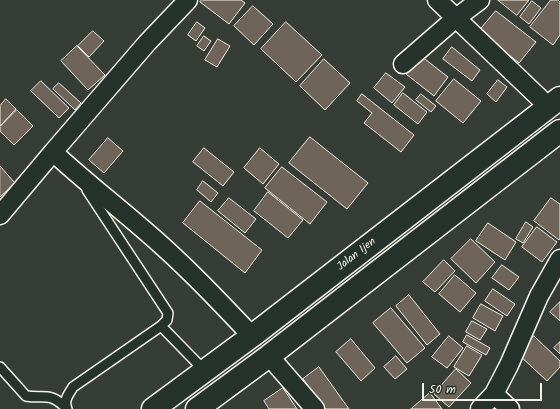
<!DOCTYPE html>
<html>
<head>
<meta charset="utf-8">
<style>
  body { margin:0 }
  #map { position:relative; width:560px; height:409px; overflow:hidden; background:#353d36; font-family:Kalam,sans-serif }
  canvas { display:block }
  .scale { position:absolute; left:422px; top:383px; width:120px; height:18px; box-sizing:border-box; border:2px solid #f4f1e8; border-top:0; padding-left:5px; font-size:12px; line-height:14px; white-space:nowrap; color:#f4f1e8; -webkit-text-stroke:3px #26332d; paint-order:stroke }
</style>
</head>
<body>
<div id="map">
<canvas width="560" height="409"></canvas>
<div class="scale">50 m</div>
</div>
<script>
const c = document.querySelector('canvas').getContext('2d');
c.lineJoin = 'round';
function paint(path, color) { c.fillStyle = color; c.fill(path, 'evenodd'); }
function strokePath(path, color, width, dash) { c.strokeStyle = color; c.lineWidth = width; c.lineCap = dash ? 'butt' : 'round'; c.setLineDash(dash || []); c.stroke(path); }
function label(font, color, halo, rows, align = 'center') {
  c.font = font + ' Kalam,sans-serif'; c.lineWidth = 3; c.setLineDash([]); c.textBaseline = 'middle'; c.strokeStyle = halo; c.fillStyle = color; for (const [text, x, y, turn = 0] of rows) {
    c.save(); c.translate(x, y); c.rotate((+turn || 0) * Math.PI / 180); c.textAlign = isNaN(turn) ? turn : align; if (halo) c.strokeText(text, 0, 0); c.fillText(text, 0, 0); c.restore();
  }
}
const building = new Path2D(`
  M202,0h39l4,3 -16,21 -29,-22z
  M498,0h31l-12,15z
  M551,0h7l2,2v33l-7,10 -23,-18z
  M532,1l9,7 -12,16 -9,-7z
  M253,6l20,18 -19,21 -20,-19z
  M496,11l40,31 -17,21 -40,-32z
  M197,22l8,6 -9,13 -8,-6z
  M286,22l36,33 -26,27 -35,-33z
  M93,31l11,10 -15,16 -11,-11z
  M204,36l7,5 -7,10 -7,-5z
  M218,39l12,7 -13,21 -12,-7z
  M77,46l28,29 -17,15 -27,-29z
  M452,47l28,23 -8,11 -29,-22z
  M421,56l27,21 -14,19 -28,-22z
  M324,59l26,24 -25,27 -25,-24z
  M386,73l19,14 -13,16 -18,-15z
  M454,79l27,22 -18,22 -27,-22z
  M498,80l9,7 -11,15 -9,-8z
  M41,81l28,27 -10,10 -28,-27z
  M59,83l22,20 -6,7 -22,-21z
  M403,93l24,19 -9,12 -24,-19z
  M362,94l52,41 -13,17 -37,-29 8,-10 -15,-12z
  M421,94l15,12 -5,6 -15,-12z
  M6,99l10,10 -16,17v-20z
  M17,110l16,16 -19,19 -14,-14v-4z
  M310,137l58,46 -21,26 -58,-46z
  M108,138l15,13 -19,22 -15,-13z
  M204,148l30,24 -11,14 -30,-24z
  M260,148l19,16 -16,20 -19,-16z
  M0,166l15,17 -15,14z
  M282,167l45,35 -17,22 -45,-36z
  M203,181l15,12 -7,9 -14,-12z
  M268,192l35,28 -15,18 -34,-27z
  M229,198l27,21 -11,14 -27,-22z
  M551,198l9,6v34l-1,2 -25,-19z
  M200,201l62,49 -17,23 -62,-50z
  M526,222l7,5 -10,16 -7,-4z
  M488,223l28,19 -11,18 -29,-19z
  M537,227l20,15 -15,20 -20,-15z
  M471,239l24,23 -19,21 -25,-24z
  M444,260l11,11 -20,21 -12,-10z
  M502,265l17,12 -10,13 -17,-12z
  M455,275l21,18 -16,19 -21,-18z
  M493,289l22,15 -8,12 -22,-15z
  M409,295l31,39 -13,11 -31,-39z
  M560,302v19l-10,-9z
  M481,304l22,12 -8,15 -22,-13z
  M391,308l34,40 -18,15 -34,-40z
  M472,321l15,8 -7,11 -14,-8z
  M467,335l23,13 -4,7 -23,-13z
  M449,336l14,12 -16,20 -15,-11z
  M534,336l26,25v6l-13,14 -29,-27z
  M351,339l24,29 -14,13 -25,-29z
  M560,342v12l-6,-6z
  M467,346l15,9 -13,21 -15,-9z
  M396,356l11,13 -12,10 -11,-12z
  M319,367l30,42h-24l-22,-30z
  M456,369l15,14 -22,24 -15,-13z
  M283,388l14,21h-28l-5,-8z
  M430,393l12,16h-31z`);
paint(building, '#6f6459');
strokePath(building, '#f4f1e8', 1);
const service = new Path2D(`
  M161,326l44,45
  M0,367l26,29c18,3 24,-4 39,11
  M67,409c-4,-9 2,-15 6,-22l88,-61 6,-6 1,-7 -81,-123`);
const minor = new Path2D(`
  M437,0l112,107
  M403,64l53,-46 24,-18
  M53,152l94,-109 41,-43
  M0,215l53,-63c29,27 60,51 90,77 39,33 74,70 109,107
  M269,356l46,53
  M494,394l16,15
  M480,409l14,-15 15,-29 30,-69 21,-37`);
const tertiary = new Path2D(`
  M153,409l99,-73 308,-238
  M197,409l72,-53 291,-225`);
strokePath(service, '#f4f1e8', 12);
strokePath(minor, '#f4f1e8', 21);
strokePath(tertiary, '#f4f1e8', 25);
strokePath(service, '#26332d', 9);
strokePath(minor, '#26332d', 18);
strokePath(tertiary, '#26332d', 22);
label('11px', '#f4f1e8', '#26332d', [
  ["Jalan Ijen",357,255,-38]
]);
</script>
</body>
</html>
